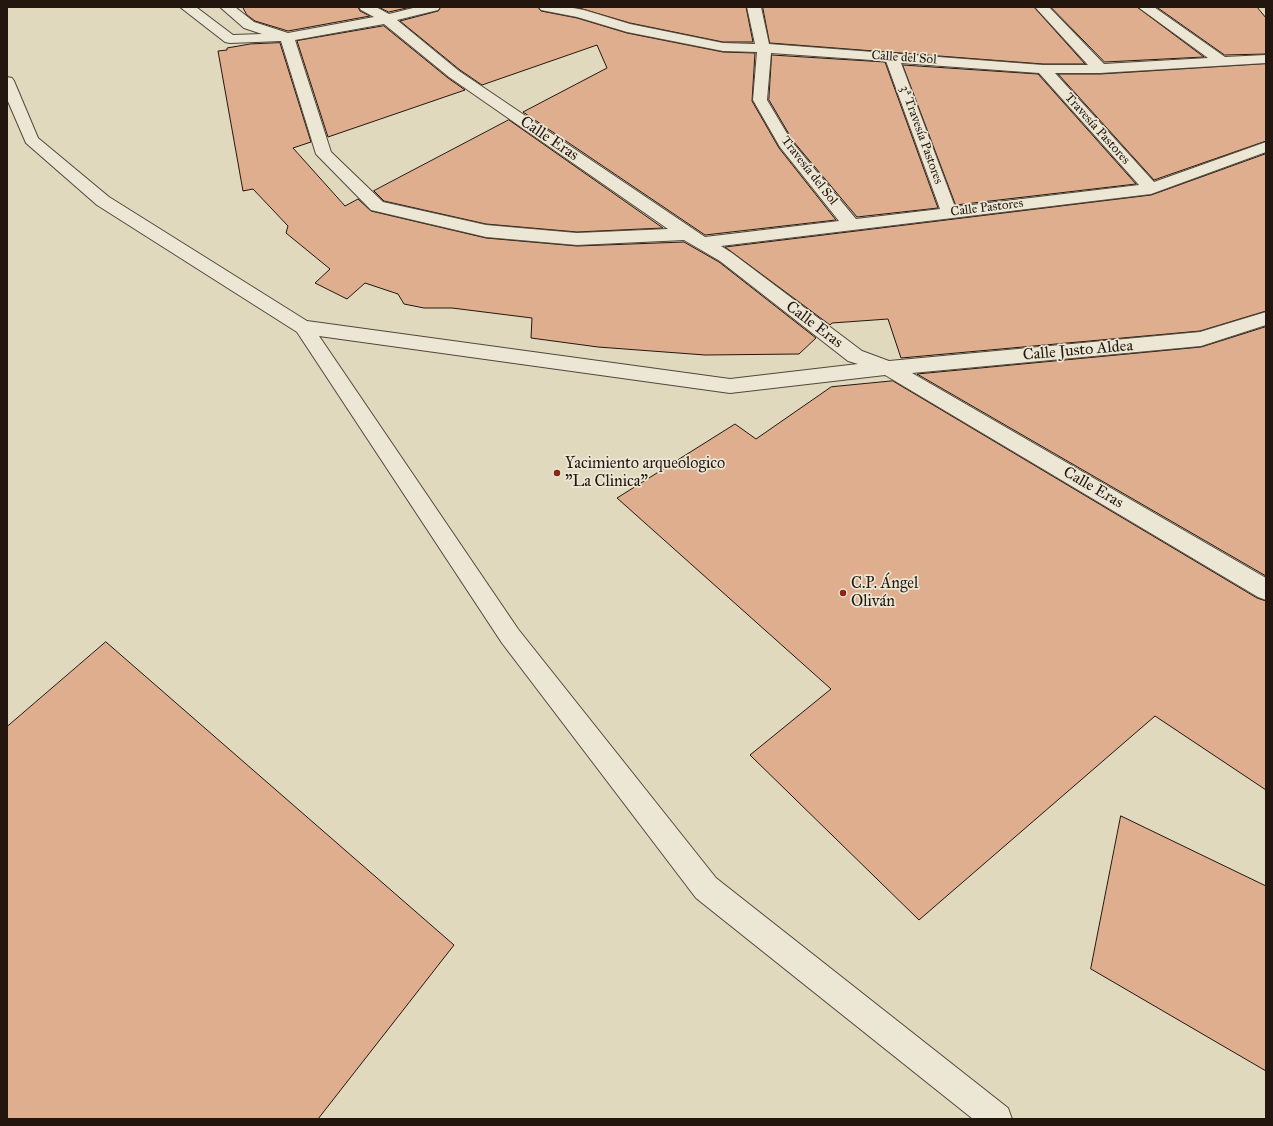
<!DOCTYPE html>
<html>
<head>
<meta charset="utf-8">
<style>
  body { margin:0 }
  #map { position:relative; width:1273px; height:1126px; overflow:hidden; background:#e1d9be; font-family:"IM FELL Great Primer",serif }
  canvas { display:block }
  .frame { position:absolute; inset:0; border:8px solid #23160f; pointer-events:none }
</style>
</head>
<body>
<div id="map">
<canvas width="1273" height="1126"></canvas>
<div class="frame"></div>
</div>
<script>
const c = document.querySelector('canvas').getContext('2d');
c.lineJoin = 'round';
function paint(path, color) { c.fillStyle = color; c.fill(path, 'evenodd'); }
function strokePath(path, color, width, dash) { c.strokeStyle = color; c.lineWidth = width; c.lineCap = dash ? 'butt' : 'round'; c.setLineDash(dash || []); c.stroke(path); }
function label(font, color, halo, rows, align = 'center') {
  c.font = font + ' "IM FELL Great Primer",serif'; c.lineWidth = 3.5; c.setLineDash([]); c.textBaseline = 'middle'; c.strokeStyle = halo; c.fillStyle = color; for (const [text, x, y, turn = 0] of rows) {
    c.save(); c.translate(x, y); c.rotate((+turn || 0) * Math.PI / 180); c.textAlign = isNaN(turn) ? turn : align; if (halo) c.strokeText(text, 0, 0); c.fillText(text, 0, 0); c.restore();
  }
}
const building = new Path2D(`
  M243,7h115l2,4 10,5 -82,15 -33,-10 -8,-6z
  M379,7h32l-22,5z
  M441,7h97l3,4 36,7 50,15 96,19 32,1 -3,48 27,47 57,72 -131,15 -182,-123 84,-44 -10,-23 -115,40 -22,-15 -60,-49 38,-10z
  M576,7h170l7,35h-30l-93,-19z
  M763,7h271l51,57h-42l-273,-21z
  M1051,7h86l67,50 -99,5z
  M1157,7h100l9,11v36l-41,1z
  M384,26l64,52 17,12 -137,47 -31,-96z
  M280,43l31,99 -18,6 52,58 13,-7 13,12 115,27 91,8 107,-4 35,20 97,76 -17,16 -94,1 -107,-8 -67,-9 1,-20 -80,-10h-28l-20,-4 -6,-10 -33,-11 -18,16 -32,-16 15,-14 -44,-36 2,-7 -35,-37 -10,2 -25,-140 9,-1v-2l23,-4z
  M772,55l113,7 53,146 -81,9 -64,-76 -24,-41z
  M1266,64v77l-112,39 -96,-106h42z
  M903,65l135,9 98,110 -180,21z
  M509,120l154,108 -86,4 -91,-8 -102,-23 -10,-10z
  M1266,154v157l-66,20 -299,27 -13,-39 -56,4 -2,2 -105,-78 426,-52z
  M1266,327v249l-349,-202 284,-27z
  M893,381l364,217 9,3v189l-111,-74 -236,204 -169,-165 81,-66 -214,-191 118,-74 21,15 75,-52z
  M106,642l348,303 -136,174h-311v-392z
  M1121,816l145,70v185l-175,-102z`);
paint(building, '#deae8e');
strokePath(building, '#23160f', 1);
const minor = new Path2D(`
  M180,7h16l37,28 29,-1 -18,-6 -24,-21h15l19,15 34,11 86,-16 -13,-7 -2,-3h17l13,7 28,-7h23l-2,3 -41,10 62,51 246,166 134,-16 -59,-74 -27,-47 4,-48 -34,-1 -96,-19 -50,-15 -36,-7 -2,-3h29l16,3 46,14 93,19 32,1 -8,-37h14l8,37 274,21h45l-53,-58h14l55,57 104,-6 -70,-51h16l71,50 41,-2v8l-166,10h-45l99,109 112,-40v10l-115,42 -430,52 11,7 130,98 27,10 311,-29 66,-20v13l-65,21 -289,27 354,205v22l-8,-3 -373,-222 -155,18 -411,-57 199,293 198,249 292,230 4,11h-39l-277,-221 -194,-255 -205,-311 -200,-127 -71,-62 -19,-44v-22l5,1 2,3 24,57 71,59 198,124 423,58 128,-15 -10,-3 -128,-100 -36,-21 -107,5 -91,-8 -115,-27 -55,-56 -35,-113 -51,2 -5,-1zM384,24l65,53 219,152 -91,4 -91,-8 -103,-23 -52,-50 -36,-112zM771,53l115,8 54,148 -84,10 -64,-77 -25,-42zM901,63l138,10 100,112 -184,22z`);
strokePath(minor, '#52473b', 2);
paint(minor, '#ece6d5');
for (const [x, y, r, color] of [
  [557,473,4,"#8f2418"],
  [843,593,4,"#8f2418"]
]) { const dot = new Path2D(); dot.arc(x, y, r, 0, 2 * Math.PI); c.fillStyle = color; c.fill(dot); strokePath(dot, '#ece6d5', 1.5); }
label('13px', '#23160f', '#ece6d5', [
  ["Calle del Sol",904,58,4],
  ["Travesía Pastores",1097,129,48],
  ["3ª Travesía Pastores",921,135,70],
  ["Travesía del Sol",809,171,52],
  ["Calle Pastores",987,208,-7]
]);
label('16px', '#23160f', '#ece6d5', [
  ["Calle Eras",549,139,34],
  ["Calle Eras",814,325,37],
  ["Calle Justo Aldea",1078,351,-5],
  ["Calle Eras",1093,488,30]
]);
label('16px', '#23160f', '#ece6d5', [
  ["Yacimiento arqueologico",565,464],
  ["\"La Clinica\"",565,482],
  ["C.P. Ángel",851,584],
  ["Oliván",851,602]
], 'left');
</script>
</body>
</html>
